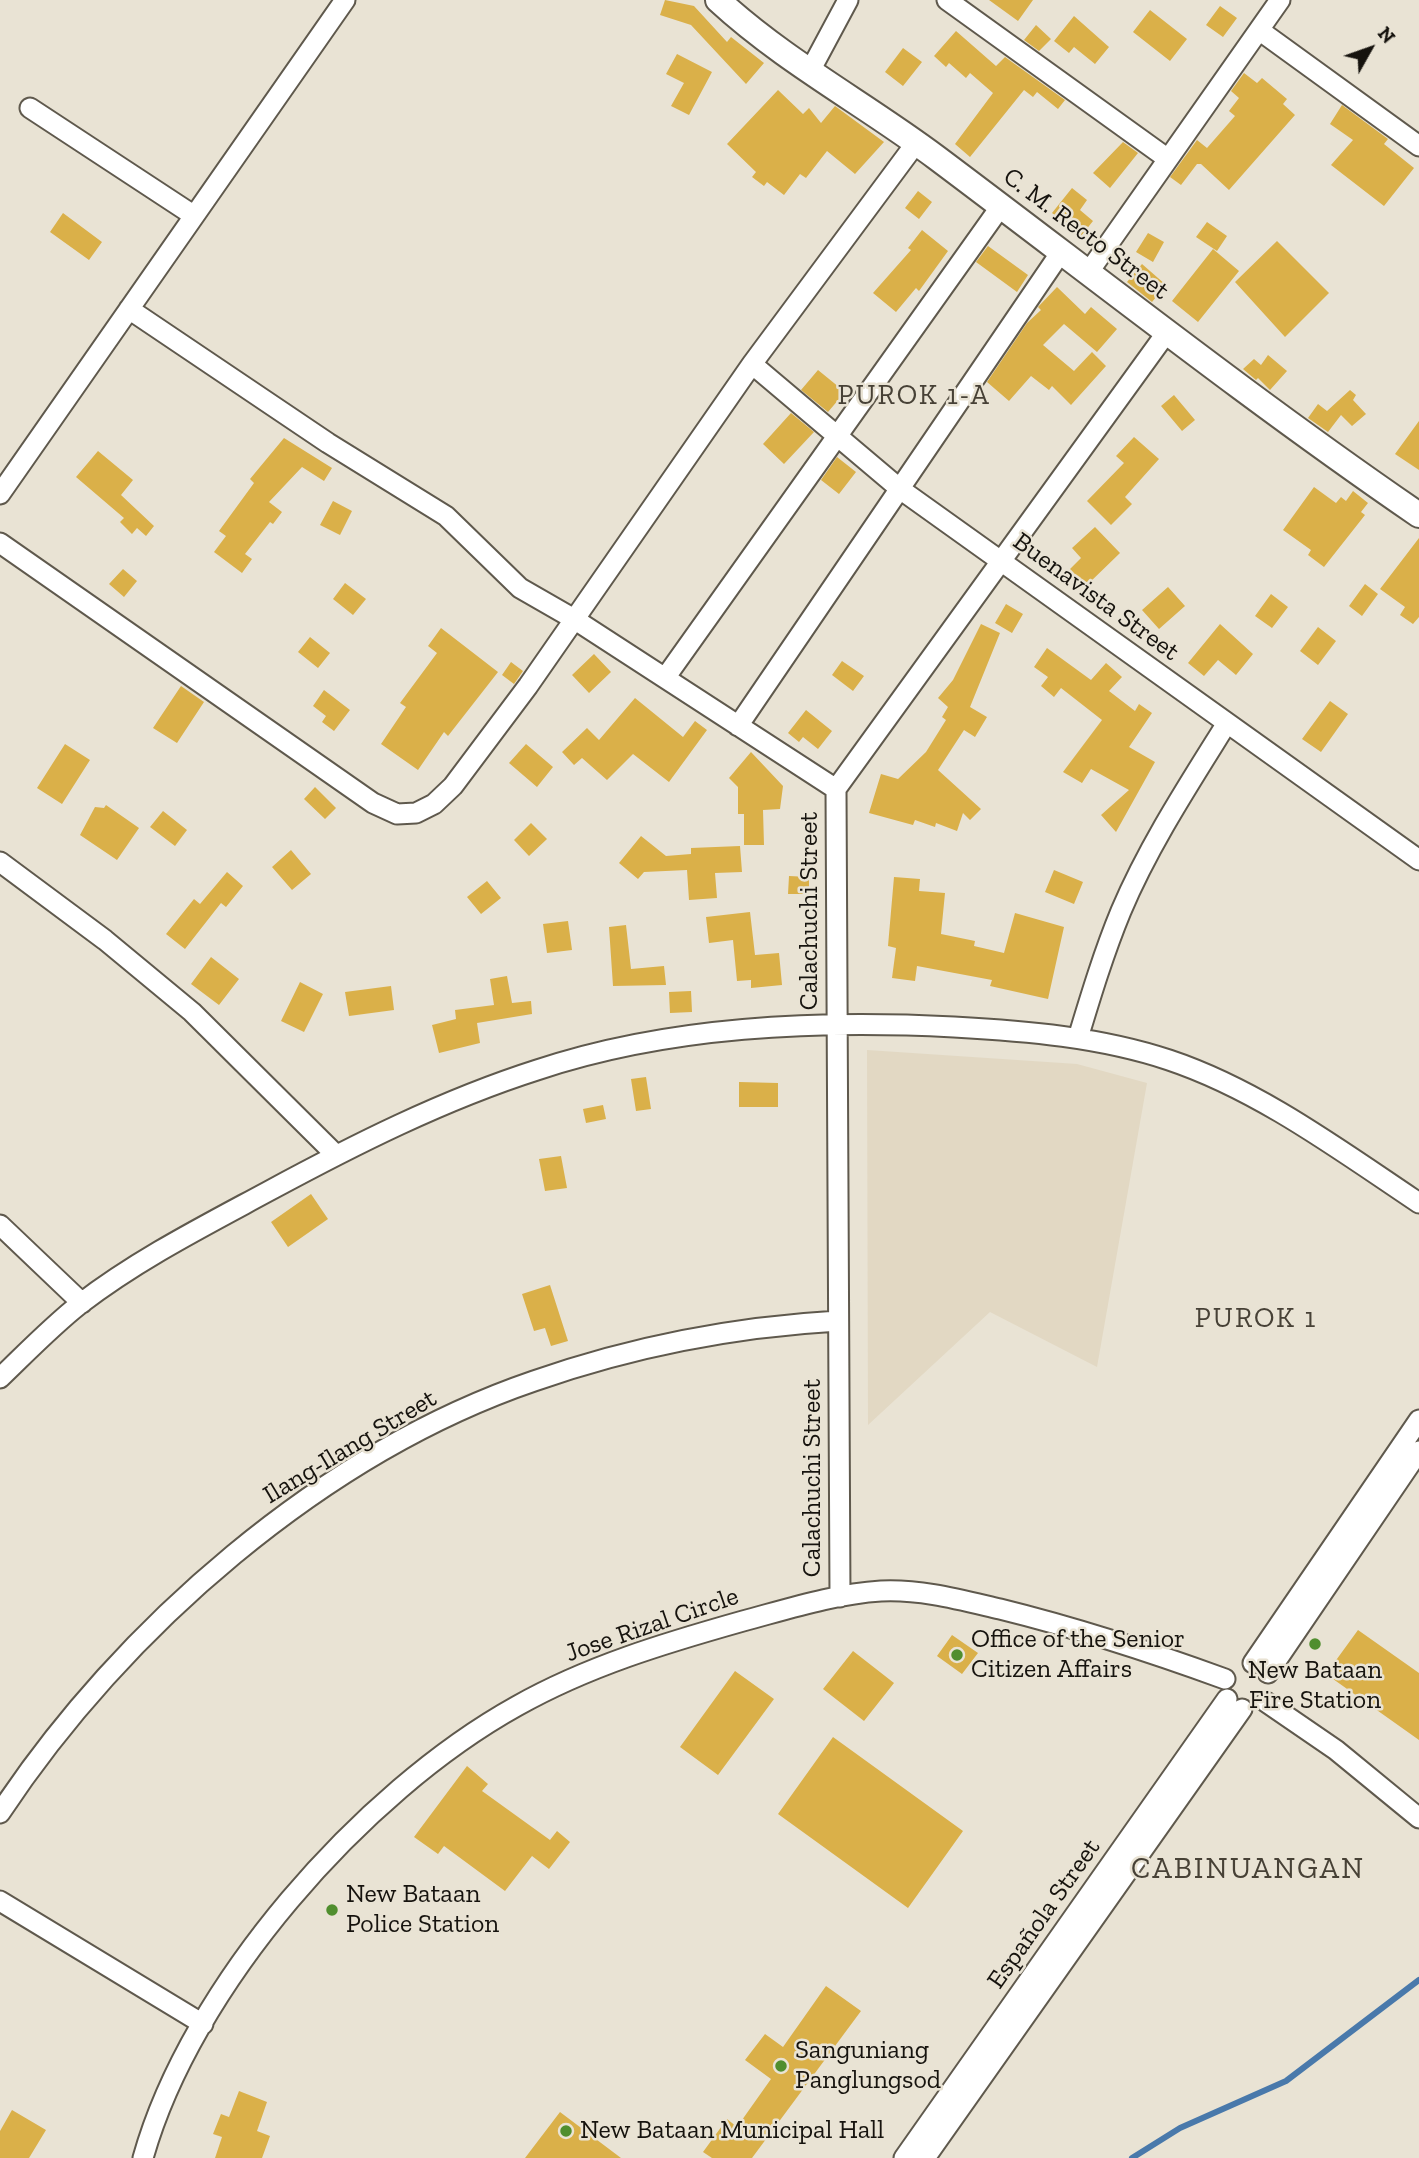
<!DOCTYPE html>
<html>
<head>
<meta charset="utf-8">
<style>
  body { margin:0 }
  #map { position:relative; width:1419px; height:2158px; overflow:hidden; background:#e9e3d4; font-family:"Zilla Slab",serif }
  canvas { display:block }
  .north { position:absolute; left:1335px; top:14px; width:70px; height:70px; -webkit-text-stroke:5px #e9e3d4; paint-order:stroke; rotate:50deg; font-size:19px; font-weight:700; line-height:28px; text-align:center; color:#16130e }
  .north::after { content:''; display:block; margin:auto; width:24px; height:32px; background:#16130e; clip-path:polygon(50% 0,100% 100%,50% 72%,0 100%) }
</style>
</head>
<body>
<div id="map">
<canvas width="1419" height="2158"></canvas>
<div class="north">N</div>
</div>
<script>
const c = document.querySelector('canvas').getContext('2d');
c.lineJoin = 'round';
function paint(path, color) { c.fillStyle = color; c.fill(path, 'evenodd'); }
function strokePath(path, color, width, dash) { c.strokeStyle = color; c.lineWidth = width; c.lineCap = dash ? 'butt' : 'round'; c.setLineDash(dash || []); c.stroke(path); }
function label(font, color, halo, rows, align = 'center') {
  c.font = font + ' "Zilla Slab",serif'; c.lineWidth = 5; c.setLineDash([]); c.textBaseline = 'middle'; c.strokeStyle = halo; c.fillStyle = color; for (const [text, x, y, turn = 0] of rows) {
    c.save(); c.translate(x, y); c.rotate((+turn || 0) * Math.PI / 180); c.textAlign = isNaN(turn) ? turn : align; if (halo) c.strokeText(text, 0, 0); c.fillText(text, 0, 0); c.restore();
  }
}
paint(new Path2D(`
  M867,1050l210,14 70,19 -50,284 -107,-55 -122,113z`), '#e2d8c3');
strokePath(new Path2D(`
  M1132,2158l48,-30 106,-47 133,-101`), '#4979ab', 6);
paint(new Path2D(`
  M665,0l29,6 33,36 4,-5 33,26 -18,21 -55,-59 -31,-10z
  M989,0h44l-15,21z
  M1220,6l17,12 -14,19 -17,-12z
  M1150,10l37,29 -17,22 -37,-29z
  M1074,16l35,31 -14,17 -21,-17 -5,6 -15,-12z
  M1036,25l15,14 -12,12 -15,-11z
  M956,31l40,35 9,-9 60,43 -7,9 -21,-17 -4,5 -9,-7 -54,67 -15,-13 38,-51 -23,-20 -4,5 -17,-15 -3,4 -12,-11z
  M903,48l19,14 -19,24 -18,-14z
  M677,54l35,18 -23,43 -18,-9 13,-23 -18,-9z
  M1244,73l13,10 5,-5 25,21 -4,5 12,11 -66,75 -28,-26h-4l-16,21 -11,-8 27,-37 10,8 28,-32 -6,-5 10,-13 -8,-7z
  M778,90l25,24 6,-6 12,15 14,-17 49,36 -29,32 -28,-23 -21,27 -6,-4 -16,21 -17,-13 -3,4 -12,-9 4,-5 -29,-28z
  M1342,105l46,34 -4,5 30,24 -30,38 -53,-41 22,-25 -23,-16z
  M1123,142l15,11 -28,35 -17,-15z
  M1072,188l15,12 -7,10 13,11 -12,15 -29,-23z
  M918,191l14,11 -13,17 -14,-11z
  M63,213l39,29 -13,18 -39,-28z
  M1207,222l20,14 -10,15 -21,-14z
  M922,230l26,21 -29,40 -3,-3 -20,24 -23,-19 38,-43 -3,-2z
  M1148,233l16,9 -11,20 -17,-10z
  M1277,241l52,52 -44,44 -50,-55z
  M988,246l40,29 -11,17 -41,-30z
  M1213,249l26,22 -41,51 -26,-21z
  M1142,264l24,21 -14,17 -25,-20z
  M1057,287l28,27 6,-7 26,22 -20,23 -33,-28 -21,21 31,26 18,-19 14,14 -35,39 -19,-19 -3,4 -18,-14 -22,25 -22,-19 40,-59 14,-13 -3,-3z
  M1268,355l19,16 -17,19 -12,-12 -2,2 -13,-11 11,-10 7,6z
  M818,370l27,22 -17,20 -27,-22z
  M1350,390l6,5 -3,5 13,14 -14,12 -11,-11 -13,17 -20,-14 10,-14 9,7z
  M1174,395l21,25 -13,11 -21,-25z
  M791,413l23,19 -30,32 -21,-20z
  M1419,421v49l-24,-16z
  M1134,437l25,22 -34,38 7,7 -21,21 -24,-24 37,-38 -8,-7z
  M284,438l48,30 -8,13 -22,-14 -33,35 13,10 -9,12 -3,-2 -25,32 7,5 -10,14 -28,-21 12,-16 -7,-5 35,-48 -4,-4z
  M98,451l35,29 -12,15 33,31 -8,10 -9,-8 -5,6 -12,-12 4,-4 -48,-41z
  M837,457l19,15 -17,22 -18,-14z
  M1314,487l22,16 5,-6 5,4 7,-10 15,12 -7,9 4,3 -41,52 -16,-12 3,-5 -28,-20z
  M333,501l19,10 -12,24 -20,-10z
  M1095,527l25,26 -34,33 -16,-17 11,-11 -9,-10z
  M1419,538v79l-6,7 -13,-9 5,-8 -25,-18z
  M123,569l14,12 -13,16 -15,-13z
  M345,583l21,16 -13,16 -20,-16z
  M1365,584l13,10 -16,22 -13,-10z
  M1168,587l17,19 -26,23 -17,-19z
  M1271,594l17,13 -16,21 -17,-12z
  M1006,604l17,10 -11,19 -17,-10z
  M981,624l19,9 -30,74 17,10 -12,20 -11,-7 -26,40 43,39 -11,11 -7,-7 -6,18 -21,-8 -1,4 -20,-7 -2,5 -44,-12 12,-39 17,5 28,-27 20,-32 -4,-3 6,-10 -10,-9 15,-18z
  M1220,624l33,30 -17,21 -18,-15 -14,16 -16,-13z
  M1318,627l18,14 -18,24 -18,-14z
  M441,628l57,44 -50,64 -4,-4 -26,38 -37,-26 25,-37 -6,-4 37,-50 -9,-7z
  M310,637l20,16 -12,15 -20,-16z
  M1047,648l44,32 15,-17 16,14 -13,14 26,20 4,-7 13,9 -23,34 26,15 -39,70 -15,-17 28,-25 -38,-21 -9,14 -19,-11 39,-52 -41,-32 -7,9 -13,-11 7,-9 -14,-10z
  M594,654l17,18 -22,21 -17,-18z
  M842,661l22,15 -11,15 -21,-16z
  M511,662l12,9 -9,13 -12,-9z
  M181,686l23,16 -27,41 -24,-15z
  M324,690l26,20 -16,21 -12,-9 4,-6 -13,-10z
  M635,698l48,39 12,-16 12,9 -38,52 -36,-28 -26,26 -25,-22 -8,7 -12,-13 25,-24 12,12z
  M1330,701l18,13 -27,38 -19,-13z
  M806,710l26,21 -14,18 -15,-12 -4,5 -11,-9z
  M65,744l25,16 -28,44 -25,-16z
  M526,744l27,23 -16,20 -28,-24z
  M751,752l32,34 -3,23 -17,1 1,35h-20v-31h-6v-27l-9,-9z
  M315,787l21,21 -11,11 -21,-20z
  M106,805l33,23 -22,32 -37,-25 15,-28 9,1z
  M163,811l24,19 -12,16 -25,-19z
  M531,823l16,16 -18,17 -15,-16z
  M641,836l25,20 25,-2v-6l49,-2 2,26 -27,1 2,25 -28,2 -2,-30 -43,2 -6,7 -19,-16z
  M291,850l20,24 -19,16 -20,-23z
  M1054,870l29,12 -9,22 -29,-12z
  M227,872l16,14 -17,21 -5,-4 -36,46 -19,-15 28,-35 6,5z
  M789,876l20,1v17h-21z
  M894,877l26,2 -1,12 26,2 -4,41 34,7 -1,5 30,7 11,-40 49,14 -16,72 -58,-13 2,-6 -75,-14 -2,15 -23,-3 4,-30 -8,-2z
  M487,881l14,17 -20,16 -14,-17z
  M750,912l5,43 24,-2 3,32 -31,3v-8l-14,1 -4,-41 -24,3 -3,-26z
  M568,921l4,29 -25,3 -4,-29z
  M626,925l5,44 33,-3 2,19 -53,1 -4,-59z
  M211,957l28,22 -20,26 -28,-21z
  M507,976l5,27 19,-2 1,13 -55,9 3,20 -41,10 -7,-28 24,-6 -1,-9 39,-5 -4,-26z
  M300,982l23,12 -19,38 -23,-11z
  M391,986l3,24 -45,6 -4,-24z
  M691,991l1,21 -22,1 -1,-21z
  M646,1077l5,32 -15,2 -5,-32z
  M739,1082l39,1v24h-39z
  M603,1105l3,14 -20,4 -3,-14z
  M561,1156l6,32 -22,3 -6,-32z
  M311,1194l17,25 -40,28 -17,-25z
  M550,1285l18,56 -17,5 -6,-18 -11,3 -12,-37z
  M1358,1630l61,43v67l-93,-66z
  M952,1635l26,18 -16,21 -25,-18z
  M853,1651l41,32 -30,38 -41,-32z
  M735,1671l39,28 -56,76 -38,-28z
  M833,1737l130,94 -55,77 -130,-94z
  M467,1766l21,18 -6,7 68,49 7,-9 13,11 -21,27 -17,-13 -27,35 -61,-45 -6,8 -24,-17z
  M826,1986l35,25 -109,147h-40l-9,-6 24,-33 10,8 34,-48 -26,-19 20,-26 18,13z
  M239,2091l28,11 -10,29 13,5 -8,22h-47l7,-21 -9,-3 8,-20 8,3z
  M12,2110l34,20 -17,28h-29v-27z
  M560,2112l61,46h-96z`), '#dab049');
const minor = new Path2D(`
  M947,0l221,159
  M1259,30l160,116
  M810,71l38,-71
  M30,108l163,107
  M1088,273l192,-273
  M129,309l199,134 118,73 74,72 54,31 262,170
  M752,364l148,125 519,371
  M0,494l345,-494
  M0,543l373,260 24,11 19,-1 18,-9 19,-18 75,-100 224,-322 164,-221
  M665,678l336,-472
  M738,726l323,-474
  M0,862l105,78 87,72 144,143
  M1078,1038c13,-43 26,-86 43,-127 28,-66 68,-127 106,-188
  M0,1225l82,78
  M0,1378c26,-25 52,-52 80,-74 57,-44 124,-78 187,-112 87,-47 176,-92 270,-122 132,-44 279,-50 417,-43 72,4 146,10 215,33 90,30 172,91 250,143
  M840,1597l-4,-808 331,-457
  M1253,1663l166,-243
  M1268,1673l151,-222
  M1266,1702l70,48 83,68
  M0,1813c122,-185 323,-360 534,-432 100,-35 199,-54 304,-60
  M0,1901l203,123
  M143,2158c48,-172 219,-366 374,-452 71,-40 148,-63 226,-85 45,-12 91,-27 138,-30 40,-2 80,9 119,18 77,19 151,43 225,70
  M904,2158l323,-459
  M925,2158l317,-449`);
const major = new Path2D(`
  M718,0c66,61 147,104 219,158 160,120 317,244 482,357`);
strokePath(minor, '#5f594d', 23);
strokePath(major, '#5f594d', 28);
strokePath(minor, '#fff', 19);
strokePath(major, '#fff', 24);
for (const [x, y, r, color] of [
  [1315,1644,7,"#508e2e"],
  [957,1655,7,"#508e2e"],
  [332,1910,7,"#508e2e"],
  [781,2066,7,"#508e2e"],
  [566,2131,7,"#508e2e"]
]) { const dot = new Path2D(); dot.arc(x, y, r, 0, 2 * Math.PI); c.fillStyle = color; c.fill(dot); strokePath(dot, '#e9e3d4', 2.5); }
label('26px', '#16130e', '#e9e3d4', [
  ["C. M. Recto Street",1086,234,37],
  ["Buenavista Street",1096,597,36],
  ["Calachuchi Street",810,911,-90],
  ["Ilang-Ilang Street",350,1447,-31],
  ["Calachuchi Street",813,1478,-90],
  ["Jose Rizal Circle",652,1625,-19],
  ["Española Street",1044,1914,-55]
]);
label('26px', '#16130e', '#e9e3d4', [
  ["Office of the Senior",971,1640],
  ["Citizen Affairs",971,1670],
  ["New Bataan",1315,1671,"center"],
  ["Fire Station",1315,1701,"center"],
  ["New Bataan",346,1895],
  ["Police Station",346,1925],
  ["Sanguniang",795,2051],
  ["Panglungsod",795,2081],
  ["New Bataan Municipal Hall",580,2131]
], 'left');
c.letterSpacing = '2px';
label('28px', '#474136', '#e9e3d4', [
  ["PUROK 1-A",914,396],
  ["PUROK 1",1256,1319]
]);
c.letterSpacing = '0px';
c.letterSpacing = '2px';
label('30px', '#474136', '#e9e3d4', [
  ["CABINUANGAN",1248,1869]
]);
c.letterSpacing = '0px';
</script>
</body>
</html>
